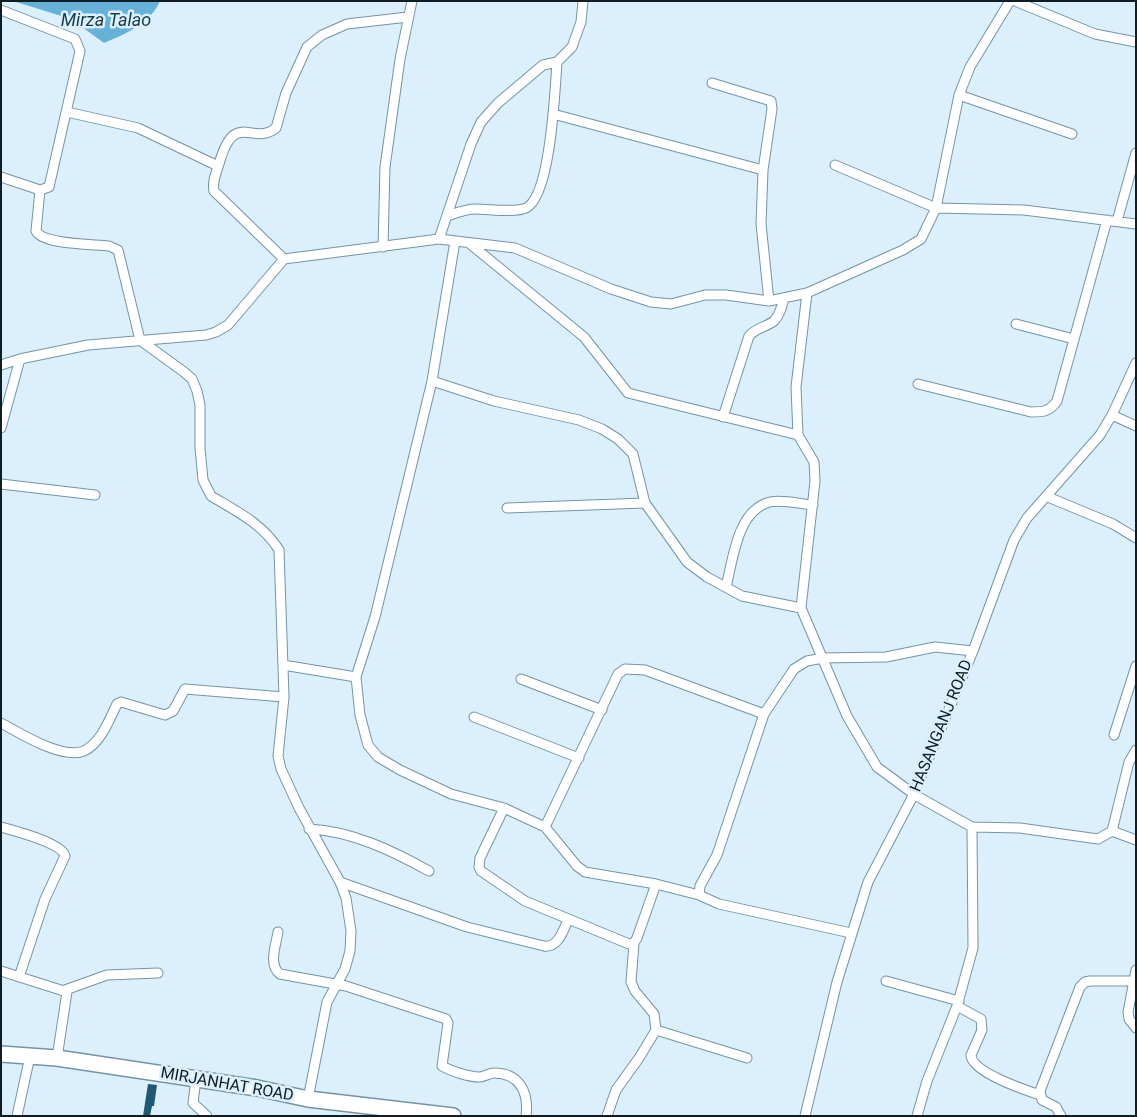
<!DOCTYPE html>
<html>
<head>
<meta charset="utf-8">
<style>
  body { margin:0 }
  #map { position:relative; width:1137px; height:1117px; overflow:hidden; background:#dbf0fc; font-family:Roboto,sans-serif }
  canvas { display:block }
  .frame { position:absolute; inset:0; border:2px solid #101d24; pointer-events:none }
</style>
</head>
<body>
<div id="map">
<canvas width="1137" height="1117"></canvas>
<div class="frame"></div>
</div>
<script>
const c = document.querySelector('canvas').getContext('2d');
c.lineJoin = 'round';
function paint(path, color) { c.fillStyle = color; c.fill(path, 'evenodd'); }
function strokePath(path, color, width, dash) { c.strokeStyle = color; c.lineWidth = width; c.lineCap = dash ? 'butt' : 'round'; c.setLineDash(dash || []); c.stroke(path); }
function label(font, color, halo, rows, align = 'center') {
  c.font = font + ' Roboto,sans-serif'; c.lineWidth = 5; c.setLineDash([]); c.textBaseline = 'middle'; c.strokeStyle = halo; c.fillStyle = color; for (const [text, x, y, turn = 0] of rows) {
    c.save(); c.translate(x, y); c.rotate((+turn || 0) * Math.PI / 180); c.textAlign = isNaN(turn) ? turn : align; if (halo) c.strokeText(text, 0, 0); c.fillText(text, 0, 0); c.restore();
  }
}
paint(new Path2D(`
  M13,1h147c-10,23 -35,33 -56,42l-33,-24z`), '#65b1d8');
paint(new Path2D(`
  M148,1084l9,1 -3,21h-2l-2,10h-7z`), '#1d5974');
const minor = new Path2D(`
  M1015,1l80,33 41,8
  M1,10l74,29 5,12 -31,136 -9,3 -39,-13
  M712,83l59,18 1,8 -9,61 -2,54 8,77
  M959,95l113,39
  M67,112l71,16 80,38
  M553,114l210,56
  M835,165l101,43 88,2 112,14
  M40,190l-4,41c7,14 58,13 73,15l9,4 22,90 44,32 8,7 5,12 3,14v43l3,32 8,16c25,15 52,28 68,54l5,147 -6,59 3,13 18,39 41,74 6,16 5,33 -1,20 -5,18 -18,33 -19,97
  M447,216c9,-3 19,-7 29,-7 13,0 39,4 50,-1 25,-12 29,-119 31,-146
  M1117,221l19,-68
  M439,239l32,-95 10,-22 17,-19 45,-38 14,-3 15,-15 9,-25 2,-21
  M455,241l-23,140 -57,236 -19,60 4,38 8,30 10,12 22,13 51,24 53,14 41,19 32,39 8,6 71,12 43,11
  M469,243l115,94 44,56 170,42
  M383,247l2,-80 15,-108 12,-58
  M284,259l-70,-68c-2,-9 2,-18 5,-27 16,-56 33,-17 57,-36l10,-35 21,-46 15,-12 25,-11 61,-7
  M807,293l-11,94 2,48 16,27 1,19 -14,127 46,108 30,51 38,28 57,32 48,1 78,11 14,-8 17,-69 7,-12
  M1016,324l58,15
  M1,365l19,-6 68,-14 118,-10 10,-3 12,-7 56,-66 155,-20 76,9 96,41 40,13 20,2 34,-9h21l43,6 38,-8 96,-43 18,-11 15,-31 23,-113 11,-28 40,-66
  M432,381l62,20 85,19 23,9 16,10 15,15 12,49 42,59 20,15 35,19 59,12
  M918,384l113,28c12,0 18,0 26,-11l50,-181
  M1112,415l24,11
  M723,417l26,-81c7,-8 17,-9 25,-15 6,-6 8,-15 10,-23
  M1,428l19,-69
  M1,484l94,11
  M1048,497l65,27 23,14
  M507,508l138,-5
  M726,587c7,-27 11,-77 44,-85 13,-3 29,2 43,3
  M283,665l73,12
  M521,679l81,31
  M474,717l105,41
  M1,723c19,10 61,37 83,28 17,-8 25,-31 33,-47l4,-2 44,13 8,-4 12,-22 99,8
  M1114,735l22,-69
  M504,808l-24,50 -1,9 2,4 44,30 104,43 5,-1 3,-5 19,-54
  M1,827c14,4 61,16 64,29l-20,43 -26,78
  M545,827l73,-153 7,-5 20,1 119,44
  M309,829c43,2 84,22 120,42
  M1112,831l24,9
  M340,882l127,45 77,19c14,2 19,-15 24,-26
  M278,932c-2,13 -10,33 2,42l66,12 100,33 2,4 -6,43c9,5 27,11 37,11 6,0 10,-4 15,-4 26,0 35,20 32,43
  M851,933l-132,-29 -20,-9 1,-9 17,-31 47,-141 30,-45 13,-8 16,-3 63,-1 49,-10 38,4
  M1136,970l-8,42 1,7 7,9
  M1,971l66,21 -10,66
  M886,981l73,20
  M65,990l42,-15 51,-2
  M957,1006l24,13 1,11 -11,25c0,17 54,35 69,40
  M656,1030l91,28
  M196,1079l-3,24 14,13
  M17,1116l13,-60
  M607,1116l9,-26 23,-32 17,-28 -2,-16 -19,-23 -4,-9 3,-39
  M805,1116l32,-134 31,-100 46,-88 59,-143 41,-111 13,-22 73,-83 12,-20 24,-52
  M917,1116l10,-35 30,-75 16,-58 -1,-121
  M1061,1116l-5,-9 -14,-7 -2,-9 40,-104 5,-5 5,-1h42`);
const primary = new Path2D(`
  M1,1054l56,4 200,30 51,11 145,17`);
strokePath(minor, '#7394a6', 11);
strokePath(primary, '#7394a6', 18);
strokePath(minor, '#fff', 9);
strokePath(primary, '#fff', 15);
label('16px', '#101d24', '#dbf0fc', [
  ["HASANGANJ ROAD",942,726,-68],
  ["MIRJANHAT ROAD",227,1085,10]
]);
label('italic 18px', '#183b4c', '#dbf0fc', [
  ["Mirza Talao",106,21]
]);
</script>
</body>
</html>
